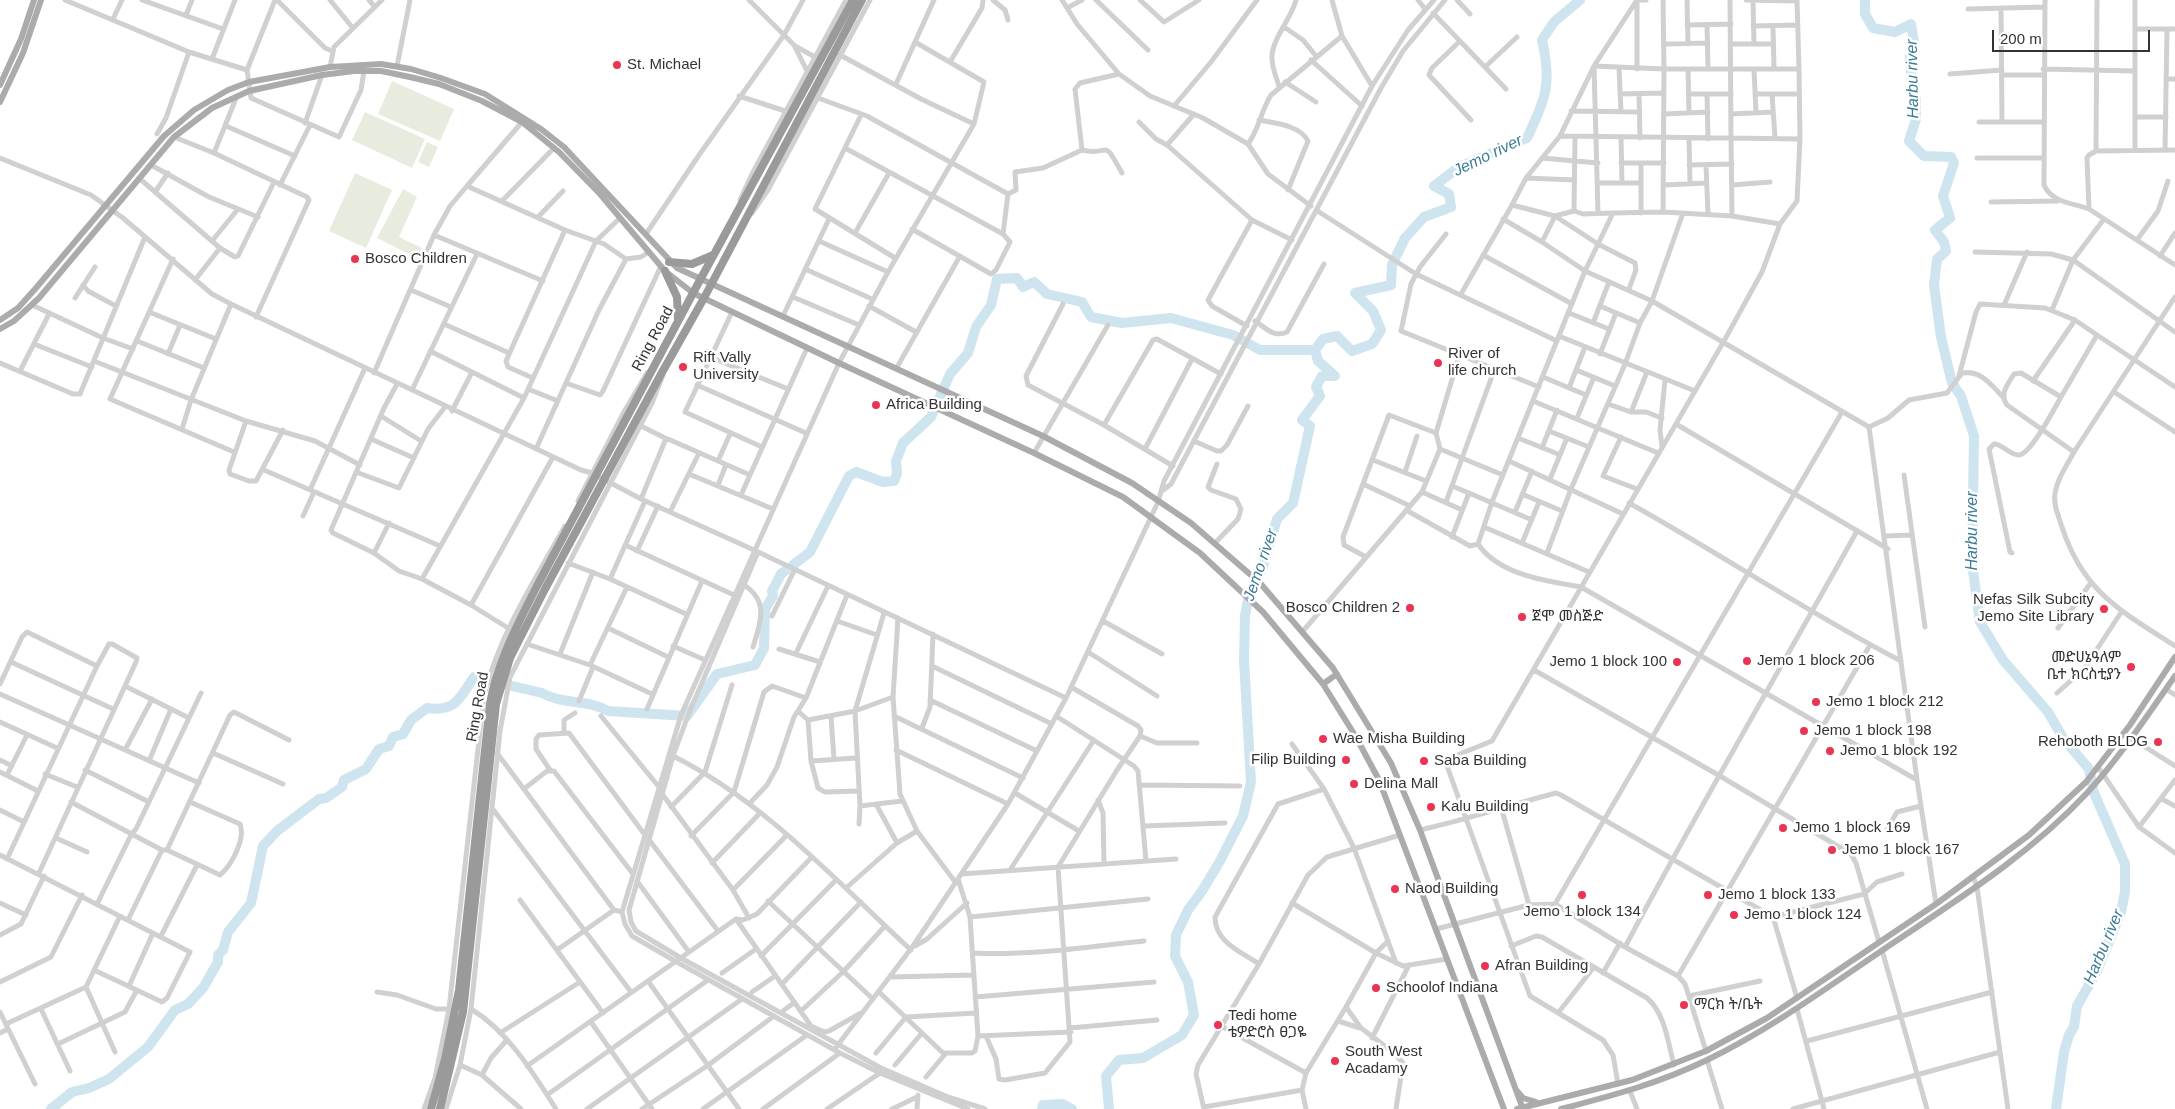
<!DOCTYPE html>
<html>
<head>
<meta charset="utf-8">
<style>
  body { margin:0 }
  #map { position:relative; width:2175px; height:1109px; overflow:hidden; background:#fff; font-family:Arial,sans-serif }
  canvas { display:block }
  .scale { position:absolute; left:1992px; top:30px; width:158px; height:22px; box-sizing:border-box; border:2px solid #333; border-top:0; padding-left:6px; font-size:15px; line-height:18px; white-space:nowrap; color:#333; -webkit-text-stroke:4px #fff; paint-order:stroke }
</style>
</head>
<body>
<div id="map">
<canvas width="2175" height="1109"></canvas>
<div class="scale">200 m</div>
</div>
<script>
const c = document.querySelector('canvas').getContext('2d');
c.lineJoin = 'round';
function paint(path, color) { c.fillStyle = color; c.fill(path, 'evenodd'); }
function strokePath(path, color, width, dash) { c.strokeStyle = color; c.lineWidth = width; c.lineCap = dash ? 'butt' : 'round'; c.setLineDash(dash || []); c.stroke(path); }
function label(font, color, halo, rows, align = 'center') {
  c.font = font + ' Arial,"Noto Sans Ethiopic",sans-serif'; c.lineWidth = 5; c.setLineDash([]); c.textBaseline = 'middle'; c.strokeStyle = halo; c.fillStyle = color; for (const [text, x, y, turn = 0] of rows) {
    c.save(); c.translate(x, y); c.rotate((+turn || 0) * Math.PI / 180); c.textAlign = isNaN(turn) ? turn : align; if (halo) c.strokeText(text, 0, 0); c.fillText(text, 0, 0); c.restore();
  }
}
paint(new Path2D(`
  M392,81l62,28 -14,32 -62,-27z
  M365,112l60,27 -13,29 -60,-28z
  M427,142l11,5 -9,20 -11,-5z
  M355,173l37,17 -26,58 -37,-17z
  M403,189l14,8 -18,40 23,11 -5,10 -40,-20z`), '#e7ecde');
strokePath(new Path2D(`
  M1865,0v14l8,14 22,4 16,-8 3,18 -4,15 2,26 4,17v19l-7,22 15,15 27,1 3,6 -11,33 7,22 -15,12 9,12 2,9 -9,8 -3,26 7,52 11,46 9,13 13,40 -2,127 8,59 23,38 45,52 15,26 26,31 5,24 31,71v28l-4,20 -24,59 -20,35 -3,21 -5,8 -5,17 -8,57
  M793,565l17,-13 39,-76 7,-4 27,10 11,-1 3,-7 -1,-13 7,-18 28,-26 19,-43 18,-21 8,-26 15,-22 6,-26 20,-1 6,9 11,-5 13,12 35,8 9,15 31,6 49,-5 62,17 27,15h55
  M51,1109l21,-17 17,-4 20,-9 39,-32 27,-37 13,-6 15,-16 15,-26v-7l5,-5 5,-18 23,-29 12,-57 14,-15 42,-32 7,-1 16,-11 2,-7 22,-11 13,-20 10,-3 4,-9 10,-3 8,-14 16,-12c29,4 32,-9 47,-31l68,16c21,12 46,6 66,18l79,5 30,-42 38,-9 9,-17 1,-39 8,-13 -1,-5 9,-17 5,-4
  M1042,1109l1,-4 20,-1 9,5
  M1109,1109l-3,-33 13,-16 24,-2 39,-23 12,-20 -6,-33 -13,-26 1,-21 12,-25 14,-19 18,-30 23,-45 8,-34 -7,-122 1,-44 4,-21 14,-29 14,-47 16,-16 17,-77 -8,-6 18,-24 -4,-9 6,-11h13l-17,-15 -3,-11 8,-11 14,-3 15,15 20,-7 9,-14 -8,-19 -18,-18 36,-8 1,-20 13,-27 19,-21 27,-10 -2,-13 -15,-8 25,-19 68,-29c19,-41 25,-54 15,-98l12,-18 26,-22`), '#cee4ee', 10);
strokePath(new Path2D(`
  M65,0l124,52 58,18
  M142,0l81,29
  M275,0l-28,70 4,28 88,39 22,-47 3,-19
  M277,0l48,48 7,3
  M330,0l22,27
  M369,0l6,7
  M749,0l46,46 20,11
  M993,0l12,10 3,10
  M1062,0l15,24 42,50 31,22 53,22 45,26 20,30 43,32
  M1096,0l52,50
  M1140,0l24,22 35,-22
  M1332,0l10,36 30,50
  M1418,0l7,9
  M1457,0l13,14
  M1687,0l1,44
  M1746,0l51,1
  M1753,0l1,44
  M1797,0l2,69
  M2045,0l-1,185c8,18 29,18 45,24
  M2135,0v150
  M1067,8l15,-8
  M2001,8l1,114
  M1968,9l77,-2
  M1433,13l73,76
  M186,15l6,-15
  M113,19l9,-19
  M1687,25l44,-1
  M1707,25l1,44
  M1753,26l45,-1
  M1773,26l1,43
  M1284,27l19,13 13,16
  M2135,29h40
  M1460,41l-28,27 -3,7 42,45
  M915,42l69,40 -10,42 -86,148 -49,91 -158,352 -59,197 3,12 7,12 43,25 165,92 40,20 88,36
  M1664,44l43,-1
  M1731,44h42
  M795,47l12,24
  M840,55l81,44 53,25
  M212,59l23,-59
  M1311,60l51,46
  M950,62l32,-54 1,-8
  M397,66l13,-66
  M330,67l4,-20 48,-47
  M1485,67l32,-30
  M1619,68l2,44
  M1637,69v-69h9
  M1688,69l1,44
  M1754,69l2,44
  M2043,69l92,2
  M1119,74l-39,9 -5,6 7,61c30,7 19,-15 40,23
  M1950,74l52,-4
  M2002,75h41
  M2166,79h9
  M1285,82l31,20
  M896,84l38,-84
  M1279,86c-3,-9 -8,-21 -7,-31 2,-19 19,-36 24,-55
  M1620,94l44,-1
  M1639,94l1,44
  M1689,94h42
  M1707,94l1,45
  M1755,94h44
  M1772,94l3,44
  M739,96l46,15
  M818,98l49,18 141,78 8,-4 -1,-18 28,-4 39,-18
  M1174,106l37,-44 46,-62
  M1571,111l69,1
  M1664,114l44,-2
  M1731,114l42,-2
  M861,115l-46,94 80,49
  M2135,117h31
  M1259,120c15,3 41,5 49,21l-20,49
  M1139,122l17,17 11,6 85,75 40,20
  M1979,122h64
  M305,123l17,-48
  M226,126l69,30
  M157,134l9,-16 23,-66
  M1560,136l171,2 -1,-138
  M174,137l40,16 93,44 2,3 -53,117
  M1621,137l1,46
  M1689,139l1,44
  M1248,144c11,-15 13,-33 23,-49l71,-59
  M1167,145l27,-31
  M845,148l158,86 7,8 -14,28 -5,4 -79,-45
  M2165,150l2,-121
  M2175,150l-79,1 -7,4 -2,3 2,51 86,56
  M2096,151l1,-151
  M214,153l23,-57
  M0,158l91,37 32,23 89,76 19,10 350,166 11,3 49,26 113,51 312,148
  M1542,158l56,5
  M1977,158h66
  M1621,163h43
  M1641,163v50
  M151,165l58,32 49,20
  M1689,165l43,-1
  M1706,165l2,49
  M1526,178l48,2
  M140,179l80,69 15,9 3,-1 36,-74
  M1598,183h43
  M280,185l30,-60
  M1664,185l43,-2
  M1732,185l38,-3
  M467,186l55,-64
  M155,192l13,-19
  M740,200l12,-26 94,-174
  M502,201l52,-53
  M1991,202l67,-1
  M1316,210l100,64 141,67
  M1574,211l1,-74
  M1663,212l69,4 -1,-78 69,1 -1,-70h-135l-1,-69
  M752,213l16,-23 102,-190
  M1598,213l-4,-147 43,-66
  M539,216l24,-25
  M1503,219l39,23 43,29 67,30 217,126 48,353 19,124
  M1780,224l17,-23 3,-62
  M855,233l34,-60
  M646,234l51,-76 87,-123 19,-35
  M1003,234l5,-40
  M1446,234l-26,33 -9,17 -10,47 138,56
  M434,235l109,46
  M2137,240l21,-29 10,-30
  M212,241l26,-32
  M819,241l69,31
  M1542,242l13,-26 43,28 37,19 1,7 -7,19
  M1975,252l76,2 22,6 31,-41
  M1483,255l89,49
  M2160,256l15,-23
  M173,259l-63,140 124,53
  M805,269l67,30
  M195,280l25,-32
  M83,285l5,6 28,15
  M411,290l40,17
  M1461,294l51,-89
  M793,297l66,28
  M2175,297l-101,155c-7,13 -17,27 -19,42 -2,11 4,23 7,33 21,65 59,84 113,119
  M75,298l20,-31
  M1063,304l-37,72 2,9 76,40 69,41
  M32,305l71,33 30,11
  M2004,305l23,-53
  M869,306l47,26
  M1600,306l40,17
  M2052,310l21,-50 102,72
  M149,312l67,27
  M732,312l-47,100 77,35
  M1569,313l40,16
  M783,316l46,-97
  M1255,321c11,7 19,17 32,11l37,-68
  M1593,323l16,-41
  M444,324l65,29
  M1247,326l-35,-20 -4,-6 44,-80
  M1559,336l136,55
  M137,341l67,27
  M34,344l58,23
  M430,351l94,47
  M168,354l12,-29
  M1600,354l16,-41
  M710,357l78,32
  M94,361l152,60 69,20 45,24
  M0,363l73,31h7l65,-157
  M896,369l64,-113
  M1576,370l39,16
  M20,371l29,-57
  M374,373l60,-138 16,-29 17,-20 98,44 39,14 22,15 15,-2 8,-5
  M1959,376l17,-64 4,-8 65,4 30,12 22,15
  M1543,377l43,18
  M533,378l-25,-11 -2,-6 59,-131
  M2033,381l42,-61
  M566,383l34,12 3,-4 58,-125
  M397,384l-13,24 -53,122 2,3 41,20 25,18 23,8 49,26 37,23
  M697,385l109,48
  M1569,388l16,-41
  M528,389l30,12
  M412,390l65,-136
  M2114,392l61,40
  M1533,401l125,52
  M1608,404l23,8h15l16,6
  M452,411l20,-39
  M1631,412l16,-40
  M381,416l40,25
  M1577,418l17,-41
  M246,421l-17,49 1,4 19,7h7l27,-51
  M1676,424l212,125
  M1104,425l49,-85 4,-1 64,35
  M641,426l26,13
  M1869,427l19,-9 21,-18 38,-7 15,-20c20,-3 29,12 41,24
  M182,429l9,-29 40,-96
  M1549,431l40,16
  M1621,437l-18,39 34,13
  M1518,438l40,16
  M371,439l43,19
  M1194,441l23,10h4l6,-6 21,-39
  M1662,446l-2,-16 5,-50
  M1542,448l15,-38
  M536,449l63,-139 27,-51
  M1145,449l47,-90
  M1440,449l63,26
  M2074,452l-67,-47c-8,-11 1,-21 7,-31l7,-1 40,24 36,-62 78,52
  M1034,453l74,-128
  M1373,460l53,21
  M718,461l12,-27
  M1509,461l114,53
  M264,470l176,76
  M356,472l43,16 29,-59 17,-22
  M1405,472l12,-36
  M689,474l84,35
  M1904,475l21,152
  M1550,479l17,-41
  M1363,484l47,22
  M718,485l8,-20
  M1452,486l17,7
  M310,490l55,-122
  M1162,491l9,-7 210,-396 22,-37 42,-51
  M1422,492l40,18
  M1522,494l40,17
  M741,495l66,-147
  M641,499l24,-58 3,-2 82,36
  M578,501l47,-91 22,-37
  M1446,502l49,-134
  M1629,503c92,51 179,110 272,158
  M1406,510l64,36 8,-2
  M670,512l29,-59
  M1515,512l17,-41
  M303,516l11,-24
  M1484,527l105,45
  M1886,536l25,-1
  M1452,537l17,-44 63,27
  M1215,543l23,-24 3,-10 -5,-10 -25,-9 -3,-3 9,-23
  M1522,543l17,-41
  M1478,544l14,-42 93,-231 28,-58 50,-1 1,-143 -70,-3 -34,70 -34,42 -14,27 43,11 19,-5 9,3 30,-1
  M1478,544c21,31 68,37 103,43l336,193
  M625,545l109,50
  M637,551l21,-45
  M758,552l-69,161 -16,43 -44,154 2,12 5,9 45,27 200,110 67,29 37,12
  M374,553l15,-30
  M1547,553l24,-64 54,-125 15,-41 12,-22 31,-88
  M2012,553l-2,-1 -21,-103 5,-5c9,0 15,11 25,11 12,-1 35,-46 42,-58
  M1366,557l-22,-12 -1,-8 46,-122 47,18
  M568,563l42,16 76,35
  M422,579l102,-181 72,-157 24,-23
  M610,579l35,-78
  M744,585c25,16 17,37 9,62
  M471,605l82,-148
  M772,616l22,-45
  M898,618l-5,79 7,97 17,37 39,52
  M837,621l40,14
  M1103,621l59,33
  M608,628l60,29
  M2058,628l32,-44
  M1303,631l119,-139 18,-43 -4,-16 23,-77
  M527,644l63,21 62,29
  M673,646l32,14
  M779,649l41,13
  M1088,652l69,44
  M796,653l32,-67
  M560,654l33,-82
  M11,662l102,47
  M590,665l37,-78
  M932,666l120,58
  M1534,670l186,106 131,78 5,9 23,79
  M0,684l22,-47 5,-5 70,34
  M125,686l62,31
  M2166,689l9,6
  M2057,693l27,-24 38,-58
  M0,694l199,89
  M930,700l107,51
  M579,701l14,-34
  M647,709l55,-128
  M799,712l9,8 47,-9 38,-14
  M601,716l58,71
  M894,716l129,62
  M1056,716l78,50 4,5 8,90
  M831,717l3,42
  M808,720l3,41 7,27 7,4 33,-1
  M0,722l57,26
  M922,728l8,-21 3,-73
  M564,731v-11l11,-7
  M1140,736l17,7h40
  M2131,738l44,28
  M1292,744l32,45 30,59 42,115
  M125,750l27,-51
  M896,750l112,54
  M213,753l70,31
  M497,753l117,157 8,2
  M673,756c92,46 163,125 238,194
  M0,760l12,6
  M149,761l22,-52
  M811,761l45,-3
  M2098,767l41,60 36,26
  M85,770l64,32
  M550,770l-14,-21v-10l3,-4 30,-2 76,102
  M0,772l38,19
  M45,774l32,13
  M7,775l20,-40
  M1141,785l99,1
  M525,788l22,-17h7l79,103
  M1015,793l64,38
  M663,795l70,95 16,28
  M2162,799l13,7
  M1098,800l5,13 1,50
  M71,802l91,48h5l53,25c11,-9 26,-36 20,-51l-50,-22
  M750,803l17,-18 10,-18 17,-50 12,-19 41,-103
  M876,804l21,39
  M860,806l42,-5
  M671,807l34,-35 27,-87
  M1501,807l28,98
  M492,808l139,184
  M0,810l24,12
  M859,824l1,-18 -5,-95 29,-98
  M1144,826l81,-3
  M2139,827l36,-47
  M1887,829l10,-17 24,-6
  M1420,830c46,-10 90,-25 136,-37l5,2 212,122 24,81
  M691,836l43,-44 30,-100 8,-6 34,12
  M56,838l31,14
  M650,841l68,90
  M167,850l63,-135 4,-3 55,28
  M0,855l190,97 -23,46 -5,4 -68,-32
  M7,859l90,-193 12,-22h3l25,14 -1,4 -97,211
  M712,863l48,-50
  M1010,870l84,-130
  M961,874l215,-15
  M1973,876l4,11 31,222
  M637,881l52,71
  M846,888l51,-45 20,-12
  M733,890l53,-54
  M520,900l83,113
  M768,901l105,98
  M0,903l26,12
  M1292,903l84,50 27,13 44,-7
  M97,904l35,-71 4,-4 65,-136
  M1555,904l287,-492
  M970,917l178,-18
  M1773,917l91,-23 13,-12 25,-8
  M736,919l75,107 13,6 5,-1 32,-18
  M128,920l34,-70
  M1436,929l93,-24 26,-1 70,43 53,29 7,8 21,67
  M0,935l21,-11 23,-48
  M161,936l36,-71
  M915,946l12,-7 40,-36
  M1511,946l25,-10 6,1 105,61c18,15 21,45 27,67
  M1625,947c74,-140 155,-277 232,-416
  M557,950l57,-40
  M1882,950l45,159
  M973,953c57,3 114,-6 171,-12
  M761,956l75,-76
  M1259,964c-19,-13 -44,-22 -44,-47l63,-113 46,-15
  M722,973l34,-24
  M1603,973l17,-30
  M1678,976l192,-331
  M890,977l84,-2
  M648,981l91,128
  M0,982l51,-25 31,-62
  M782,984l79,-82
  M129,986l24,-53
  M86,987l29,65
  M377,992l20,3 39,14h13
  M752,992l23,-16
  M879,992l64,61h29l3,-2 3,-15 -8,-119 -12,-38
  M1689,996l71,-15
  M975,997l179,-15
  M1346,1007l15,21 33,25 9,10 -7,46
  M41,1009l29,62
  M471,1009c37,22 63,65 85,100
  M1797,1009l27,100
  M784,1010l10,-7
  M801,1011l43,-40 41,-45
  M0,1012l35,72
  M1558,1013l36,-46
  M1338,1021l22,7
  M591,1022l61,87
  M6,1024l80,-37 34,-71
  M1221,1026l85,47
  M1070,1028l87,-8
  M0,1033l8,-4
  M500,1033l80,-51
  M978,1036l93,-4
  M986,1036l10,23 3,20 6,1 40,-7 25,-31 -12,-175 59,-97 23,-34 1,-6 -3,-4 -67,-39
  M1372,1038l37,-73
  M1807,1041l185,-49
  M58,1044l67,-32 12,-22
  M834,1050l79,-104 95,-142 58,-106 92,-196 6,-21 208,-395 36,-56 26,-30
  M876,1053l30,-36 70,-4
  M1707,1060l15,49
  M460,1065l22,10 39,34
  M895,1065l27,-32
  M527,1066l209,-147 7,1 14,-6 54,-56
  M482,1075l9,-17 15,-17
  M926,1077l20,-24
  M1618,1084l-5,-29 -10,-15 -73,-44 -83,-230 3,-8 42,-17 232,-400 38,-69 18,-48 -48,-8
  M1630,1091l7,18
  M547,1095l161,-115
  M1204,1107l98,-17
  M424,1109l11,-31 14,-69 35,-314c16,-61 50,-114 81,-169
  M446,1109l14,-44 11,-56 29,-278 10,-54 142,-274 11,-28
  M587,1109l155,-110
  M642,1109l65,-43 67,-50
  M703,1109l104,-74
  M763,1109l77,-56
  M827,1109l53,-36
  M892,1109l25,-12
  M917,1109l1,-14
  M1204,1109l-8,-35 2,-9 61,-101 49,-89 19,-18 73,-22
  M1306,1109l-4,-19 4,-17 40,-66 30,-54 12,-12
  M1793,1109l207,-57`), '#d0d0d0', 5);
strokePath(new Path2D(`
  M0,85l21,-46 13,-39
  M0,102l23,-49 18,-53
  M0,320l18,-12 18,-20 128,-152 30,-26 34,-20 21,-8 81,-15 51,-3 30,5 30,9 44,16 56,35 23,18 113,121 366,168 89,47 59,40 69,60 73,85 58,95 29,67 103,279
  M0,329l14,-8 25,-23 135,-161 38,-29 37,-17 73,-16 32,-4h27l29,6 29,7 43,17 40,21 37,30 41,42 65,77 28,22 146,70 195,90 89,44 77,56 63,59 60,72 33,53 23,43 125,329
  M1323,684l14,-10
  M1517,1091l6,7 13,4
  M1517,1109l115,-29 74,-29 61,-33 169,-114 93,-69 57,-53 44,-57 45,-68
  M1561,1109c50,-13 99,-26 146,-49 68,-33 129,-79 192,-121 66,-44 133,-87 188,-146 33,-36 60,-77 88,-117`), '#ababab', 6);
strokePath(new Path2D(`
  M669,262l23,2 21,-9
  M665,271l12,26 1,24
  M431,1109l14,-50 14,-69 31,-286c7,-42 28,-80 47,-118l163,-306 153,-280
  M440,1109l23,-97 33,-308 14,-46 35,-69 115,-213 44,-78 158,-298`), '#9a9a9a', 8);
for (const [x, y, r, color] of [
  [617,65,5,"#e93551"],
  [355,259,5,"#e93551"],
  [1438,363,5,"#e93551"],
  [683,367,5,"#e93551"],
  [876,405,5,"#e93551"],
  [1410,608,5,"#e93551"],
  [2104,609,5,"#e93551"],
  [1522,617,5,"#e93551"],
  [1747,661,5,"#e93551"],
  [1677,662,5,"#e93551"],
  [2131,667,5,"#e93551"],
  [1816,702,5,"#e93551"],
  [1804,731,5,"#e93551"],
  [1323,739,5,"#e93551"],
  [2158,742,5,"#e93551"],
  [1830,751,5,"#e93551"],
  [1346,760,5,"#e93551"],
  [1424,761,5,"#e93551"],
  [1354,784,5,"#e93551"],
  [1431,807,5,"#e93551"],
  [1783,828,5,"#e93551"],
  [1832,850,5,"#e93551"],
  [1395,889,5,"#e93551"],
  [1582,895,5,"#e93551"],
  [1708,895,5,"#e93551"],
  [1734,915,5,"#e93551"],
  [1485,966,5,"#e93551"],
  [1376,988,5,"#e93551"],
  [1684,1005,5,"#e93551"],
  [1218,1025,5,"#e93551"],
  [1335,1061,5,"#e93551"]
]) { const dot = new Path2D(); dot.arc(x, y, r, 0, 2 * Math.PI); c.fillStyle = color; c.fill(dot); strokePath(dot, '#fff', 2); }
label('15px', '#333', '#fff', [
  ["St. Michael",627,65],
  ["Bosco Children",365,259],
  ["River of",1448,354],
  ["life church",1448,371],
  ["Rift Vally",693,358],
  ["University",693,375],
  ["Africa Building",886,405],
  ["Nefas Silk Subcity",2094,600,"right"],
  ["Jemo Site Library",2094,617,"right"],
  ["Bosco Children 2",1400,608,"right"],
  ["ጀሞ መስጅድ",1532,617],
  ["መድሀኔዓለም",2121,658,"right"],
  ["ቤተ ክርስቲያን",2121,675,"right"],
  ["Jemo 1 block 206",1757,661],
  ["Jemo 1 block 100",1667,662,"right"],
  ["Jemo 1 block 212",1826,702],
  ["Jemo 1 block 198",1814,731],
  ["Wae Misha Building",1333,739],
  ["Rehoboth BLDG",2148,742,"right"],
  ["Jemo 1 block 192",1840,751],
  ["Filip Building",1336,760,"right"],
  ["Saba Building",1434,761],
  ["Delina Mall",1364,784],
  ["Kalu Building",1441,807],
  ["Jemo 1 block 169",1793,828],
  ["Jemo 1 block 167",1842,850],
  ["Naod Building",1405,889],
  ["Jemo 1 block 133",1718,895],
  ["Jemo 1 block 134",1582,912,"center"],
  ["Jemo 1 block 124",1744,915],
  ["Afran Building",1495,966],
  ["Schoolof Indiana",1386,988],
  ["ማርክ ት/ቤት",1694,1005],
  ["Tedi home",1228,1016],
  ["ቴዎድሮስ ፀጋዬ",1228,1033],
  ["South West",1345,1052],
  ["Acadamy",1345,1069]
], 'left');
label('15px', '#333', '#fff', [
  ["Ring Road",653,339,-62],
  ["Ring Road",478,707,-80]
]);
label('italic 16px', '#3d7c98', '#fff', [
  ["Harbu river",1913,79,-91],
  ["Jemo river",1488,156,-26],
  ["Harbu river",1973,531,-90],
  ["Jemo river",1261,565,-71],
  ["Harbu river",2104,947,-67]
]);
</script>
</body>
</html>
